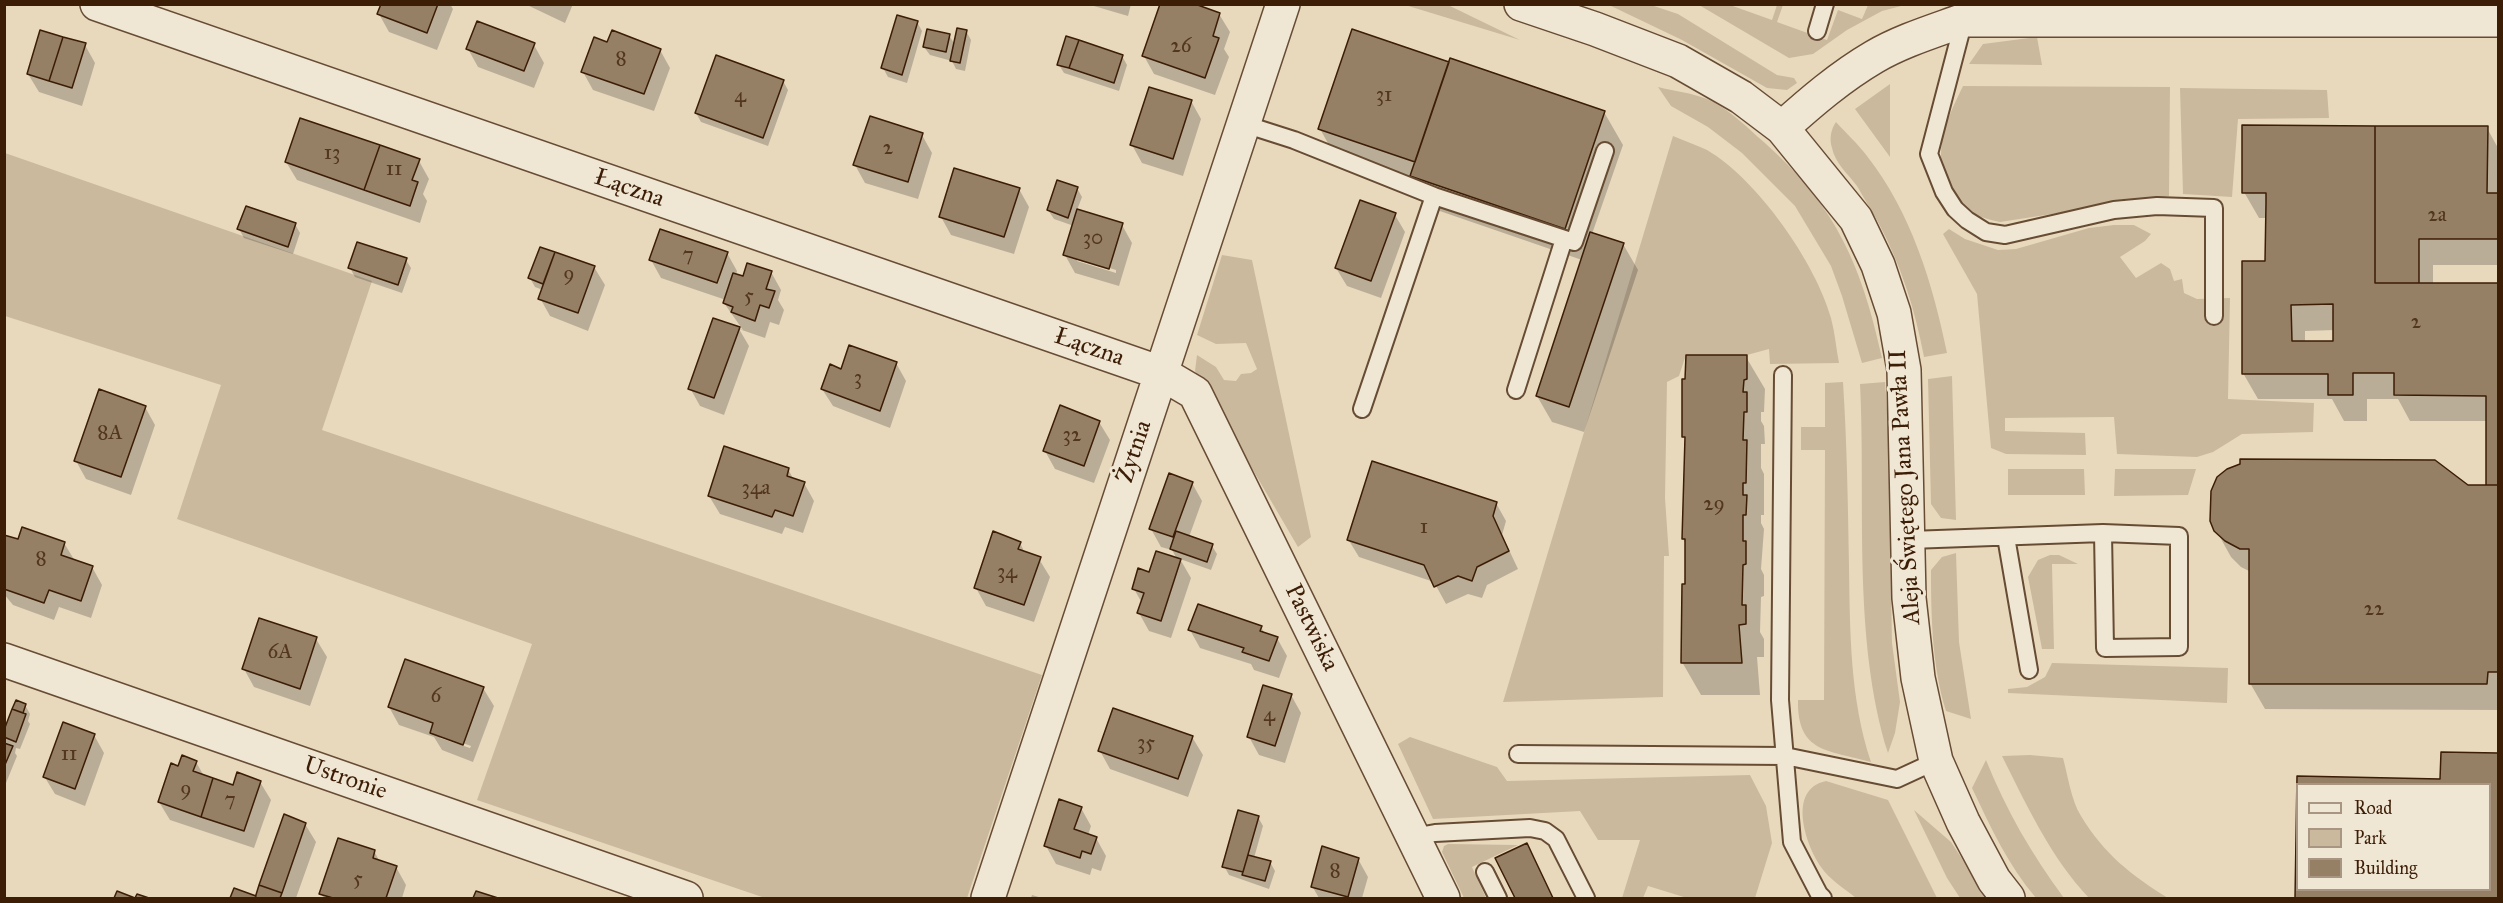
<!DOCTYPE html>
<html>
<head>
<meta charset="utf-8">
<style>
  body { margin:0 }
  #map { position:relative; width:2503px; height:903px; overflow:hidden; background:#e8d9bd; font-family:"IM FELL Great Primer",serif }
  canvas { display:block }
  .frame { position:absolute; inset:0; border:6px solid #3c1d06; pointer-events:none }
  .legend { position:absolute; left:2296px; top:783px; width:195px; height:108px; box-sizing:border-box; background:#f0e6d4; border:2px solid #a89682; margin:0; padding:8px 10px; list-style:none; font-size:18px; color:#3c1d06 }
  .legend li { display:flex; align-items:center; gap:12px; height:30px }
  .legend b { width:30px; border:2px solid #a89682 }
</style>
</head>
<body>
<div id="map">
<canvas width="2503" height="903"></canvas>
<div class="frame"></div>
<ul class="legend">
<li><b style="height:8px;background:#f0e6d4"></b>Road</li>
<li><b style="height:16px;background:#cbb99e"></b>Park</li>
<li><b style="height:16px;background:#957f65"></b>Building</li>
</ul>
</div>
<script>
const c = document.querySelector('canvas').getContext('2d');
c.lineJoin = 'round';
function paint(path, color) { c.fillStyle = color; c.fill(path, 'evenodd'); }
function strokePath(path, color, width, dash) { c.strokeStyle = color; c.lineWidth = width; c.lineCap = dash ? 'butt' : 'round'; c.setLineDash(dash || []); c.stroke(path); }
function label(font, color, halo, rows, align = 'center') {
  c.font = font + ' "IM FELL Great Primer",serif'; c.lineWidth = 6; c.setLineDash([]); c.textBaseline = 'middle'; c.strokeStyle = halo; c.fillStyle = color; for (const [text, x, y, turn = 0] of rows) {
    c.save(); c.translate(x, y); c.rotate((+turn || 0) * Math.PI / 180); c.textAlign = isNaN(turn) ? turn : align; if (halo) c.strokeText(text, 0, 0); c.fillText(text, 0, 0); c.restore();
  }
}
paint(new Path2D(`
  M1405,5h43l72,35z
  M1609,5h42l27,9 99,61 17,3 3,5 -10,7 -20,-2 -85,-48z
  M1699,5h31l42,15 5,-15h6l-6,17 50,18 11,-30 24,9 6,-14h37l-23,6 -35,19 -34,24 -24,4z
  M2037,37l5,28 -73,-1 14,-20z
  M1890,84v73l-35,-48z
  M1963,86l207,1 -1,109 -169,26c-30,-7 -44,-12 -55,-43 -11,-34 3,-62 18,-93z
  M1658,87c16,4 34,6 49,12 18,8 36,24 51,38 76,65 103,125 124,221l-20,5 -20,-67 -11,-30 -36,-60 -53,-53 -34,-26 -37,-21z
  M2180,88l147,2 2,28 -91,1 -6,78 -49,-3z
  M1836,122c10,11 22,22 31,34 44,56 66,128 80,197l-23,4c-9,-48 -23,-92 -46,-135 -7,-12 -14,-24 -21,-36 -9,-12 -22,-23 -25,-38 -3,-9 -1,-19 4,-26z
  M1673,136c11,5 24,9 34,14 50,29 109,113 124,168 4,15 5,30 8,45l-69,1 -1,-15 -22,6h-61l-7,21 -12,6 -2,116 4,58h-5l-1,141 -160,5z
  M5,153l367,128 -50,149 720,245 -75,223h-202l-288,-98 55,-156 -355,-125 44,-134 -216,-69z
  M2114,225h20l17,9 -6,7 -25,16 16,21 25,-15 9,6 4,12 8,-2 2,14 13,6 33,-1 -2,101 86,4 -1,29 -71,2 -29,18 -16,5 -80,-3 -3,-37 -109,1v13l80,2 1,22 -80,-1 -15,-6 -14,-154 -34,-60 6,-5 16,10 33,11 18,-1 73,-21z
  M1222,255l30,5 59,277 -13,10 -103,-176 2,-16 19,12 8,13 12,1 5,-7 10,-1 6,-4 -11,-26 -30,1 -19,-9z
  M1952,376l4,144 -15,-2 -10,-14 -3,-125z
  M1843,382c4,62 5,123 6,184 1,67 1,133 22,196 -43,-12 -74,-9 -73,-62h26l1,-250h-24v-23h24v-44z
  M1885,382l3,40 4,221 8,59 -5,31 -7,20c-36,-115 -22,-250 -28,-369z
  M2008,469h76l1,26h-77z
  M2115,469h81l-8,26 -74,1z
  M1956,553l3,89 12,77 -25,-8c-14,-45 -15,-95 -15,-141l11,-13z
  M2050,555h9l19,9h-26l2,85h-12l-14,-72 10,-17z
  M2052,663l176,5 -1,35 -219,-10v-4l19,-2 18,-10z
  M1410,737l87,30 10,14 243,-6 16,31 6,37 -17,55h-68l-39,-12 -5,12h-21l18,-58h-42l-18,-29 -147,8 -35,-75z
  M2030,755l33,3c5,18 8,42 18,58 23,38 50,59 87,82h-79c-38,-40 -62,-92 -87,-142z
  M1986,760c20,50 46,95 78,138h-28c-28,-33 -45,-70 -64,-110z
  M1826,781l62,19 49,98h-81c-11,-9 -27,-19 -35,-31 -16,-23 -34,-78 5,-86z
  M1914,810l37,32 37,56h-28l-13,-20z
  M1448,844l70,1 -46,22 14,31h-22l-22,-46 2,-6z`), '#cbb99e');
paint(new Path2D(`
  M383,4h67l3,5 -16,41 -48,-18 -10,-18z
  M525,4h48l-8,19z
  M1087,4h44l-3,12z
  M1219,14l11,18 -6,17 5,8 -14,38 -61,-21 -10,-18z
  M917,22l5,9 -15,52 -19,-6 -5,-9z
  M966,31l5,9 -6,31 -9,-2 -4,-8 -22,-6 -6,-8 25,-12 6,10z
  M608,44l52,6 10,18 -16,43 -61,-21 -10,-18z
  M85,45l10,18 -13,43 -43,-14 -11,-18z
  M534,45l10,18 -10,25 -56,-21 -10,-18z
  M1122,56l5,9 -8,26 -55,-18 -5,-8z
  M1450,64l154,48 19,33 -31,89 31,10 15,26 -54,162 -32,-10 -15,-26 45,-136 -151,-52 -12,-19 -81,-28 -18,-32z
  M783,81l5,9 -20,56 -67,-24 -5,-9z
  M1191,101l10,18 -18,57 -41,-13 -10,-18z
  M2487,128l11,20v117h-65v19h65v426l-233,-1 -15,-26 1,-111 -10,-5 -10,-10 -15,-27 271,-43v-66h-77l-12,-22h-31v22h-23l-12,-22h-74l-15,-26 24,-110v-45h-8l-15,-26zM2335,330v12l-30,1v-12z
  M922,135l10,18 -14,46 -53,-16 -10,-18z
  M419,161l10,18 -6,15 4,7 -7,22 -123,-43 -11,-18z
  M1077,188l5,9 -5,13 45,15 10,18 -13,43 -44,-13 -10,-18 9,-29 -20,-7 -6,-9zM1077,258l39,12v3l-39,-12z
  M1019,189l10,18 -15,47 -63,-19 -10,-18z
  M1395,215l10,17 -24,66 -34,-12 -11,-18z
  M295,224l5,9 -7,21 -49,-16 -5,-9z
  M541,248l53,19 11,18 -17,46 -38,-15 -10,-18 3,-8 -8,-3 -5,-9z
  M727,253l10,18 -1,4 8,2 27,-5 10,18 -3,10 6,10 -5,15 -9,-3 -5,16 -26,-9 10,17 -25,69 -24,-9 -10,-18 24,-68 29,10 -19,-27 2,-3 -65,-22 -10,-18z
  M406,260l5,8 -9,25 -47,-16 -5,-9z
  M1746,357l19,32 -1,23h-3v9l3,5 1,18h-4v24l3,6v41h-3v8l3,6 -3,40 3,6v21l-3,1 -1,35 4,7v18h-7l3,38h-59l-19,-33 4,-118 -3,-5 4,-97 -4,-6z
  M896,363l10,18 -16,47 -57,-22 -11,-17z
  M145,407l10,18 -24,70 -45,-16 -10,-18z
  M1099,422l11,18 -16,43 -39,-14 -10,-18z
  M788,469l6,11 10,3 10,18 -11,32 -18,-6 -3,7 -62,-20 -11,-18z
  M1192,483l10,18 -13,36 23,9 5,8 -6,16 -31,-11 11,19 -20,60 -22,-7 -10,-18 3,-10 -8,-14 16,-15 27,-15 -5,-9 -11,-3 -10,-18z
  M1496,503l10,18 -4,14 16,34 -31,16 -5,13 -14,-4 -22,10 -12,-22 -75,-25 -11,-18z
  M4,536l15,5 45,2 11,18 17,6 10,18 -11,33 -32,-11 -5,13 -41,-15 -9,-11z
  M1020,543l5,10 14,6 11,18 -16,45 -48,-16 -10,-18z
  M1261,627l4,7 12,4 10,18 -8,22 -25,-8 -3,-6 -51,-16 -10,-18z
  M316,639l11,18 -17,49 -56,-19 -10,-18z
  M483,688l11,18 -21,56 -31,-12 -8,-13 -35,-12 -10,-18zM440,735l31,11 -1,2 -30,-10z
  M1291,695l10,18 -16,50 -26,-8 -10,-18z
  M25,705l5,9 -2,7 2,3 -10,25 -4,-1 -1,5 2,3 -11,27 -2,-48z
  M94,735l10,18 -19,53 -30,-12 -11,-18z
  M1192,737l11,18 -15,42 -78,-28 -10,-18z
  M2442,753l56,1v144h-202l2,-71v63h192v-106h-192v-7l144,3z
  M196,762l8,14 30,11 26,-5 11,18 -17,48 -84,-28 -11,-18 20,-34z
  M1081,808l10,18 -3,9 8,3 10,18 -5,15 -9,-3 -2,7 -34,-11 -10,-18z
  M1258,817l5,9 -9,32 16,4 5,9 -6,18 -40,-14 -5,-9z
  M305,824l11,18 -20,56h-64l3,-8 22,7z
  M374,851l6,11 16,5 10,18 -4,13h-78l-3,-4z
  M1531,853l22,45h-37l-19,-39z
  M1358,859l10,18 -6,21h-43l-7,-12z
  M1032,895l10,3h-11z`), '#0003');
const building = new Path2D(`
  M381,4h57l-11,29 -50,-19z
  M1160,4h35l25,9 -7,23 6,2 -14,40 -63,-22z
  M897,15l21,6 -16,54 -21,-7z
  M477,21l58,22 -11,28 -58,-22z
  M957,28l10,2 -7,33 -10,-2z
  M927,29l23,5 -4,18 -23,-5z
  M1352,29l97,33 -34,100 -97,-33z
  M40,30l23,7 -14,44 -22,-7z
  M612,30l49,19 -17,45 -63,-22 13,-35 13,5z
  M1066,36l13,4 -10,28 -12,-3z
  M63,37l23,6 -14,45 -23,-7z
  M1079,40l44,15 -9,28 -45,-15z
  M716,55l68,25 -21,58 -68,-25z
  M1450,58l155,53 -40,118 -155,-53z
  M1149,87l43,13 -19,59 -43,-14z
  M870,116l53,17 -15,49 -55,-17z
  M300,118l80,27 -16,45 -79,-28z
  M2242,125l133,1v157h123v202h-12v-89l-92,-1v-22h-41v22h-25v-21h-86v-113h23l1,-58v-10h-24zM2333,304v37h-41l-1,-36z
  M2375,126h113l-1,67h11v46h-79v44h-44z
  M380,145l40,14 -8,21 6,2 -8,24 -46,-16z
  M954,168l66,20 -16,49 -65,-20z
  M1057,180l21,7 -10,31 -21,-8z
  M1360,200l36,13 -25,68 -36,-13z
  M246,206l50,17 -8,24 -51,-18z
  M1077,209l46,14 -14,46 -46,-14z
  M660,229l68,23 -11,31 -68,-23z
  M1590,232l34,11 -55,164 -33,-11z
  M357,242l50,16 -9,27 -50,-17z
  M540,247l15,5 -12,32 -15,-6z
  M555,252l40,14 -17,47 -40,-14z
  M747,263l25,8 -6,18 9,2 -6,17 -9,-3 -5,16 -24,-9 2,-5 -10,-4 10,-30 10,3z
  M713,318l27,9 -26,71 -26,-9z
  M849,345l48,17 -17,49 -59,-22 9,-25 11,5z
  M1686,355h61v24l-3,1 -1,12h4v20h-3l-1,28h4l-1,43h-3v12h4l-1,20h-3v26h3v23l-3,1 -1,40h4v19l-7,1 3,38h-61l1,-79h3v-45h-3l3,-102h-3v-58h3z
  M99,389l47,17 -25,71 -47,-16z
  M1060,405l40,16 -16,45 -41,-15z
  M724,446l65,22 -2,8 18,6 -12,34 -18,-6 -3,7 -64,-21z
  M2240,459l195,1 33,25h30v187h-10l-1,12h-238v-135h-9l-15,-8 -11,-10 -4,-10 1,-30 6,-14 10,-8 13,-5z
  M1372,461l125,41 -4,14 16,35 -32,16 -5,14 -14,-5 -24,11 -10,-22 -77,-25z
  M1169,473l24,9 -20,55 -24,-8z
  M22,527l43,15 -4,13 32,11 -12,35 -32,-11 -5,13 -40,-14v-54l14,4z
  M993,531l28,11 -3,7 23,8 -17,48 -50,-17z
  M1176,531l37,13 -6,18 -37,-13z
  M1156,551l25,8 -20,62 -24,-8 7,-20 -12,-4 6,-21 11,4z
  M1198,604l64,22 -2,5 18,6 -9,24 -27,-9 2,-4 -56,-18z
  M259,618l58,19 -17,52 -58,-20z
  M405,659l79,28 -21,58 -33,-12 3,-10 -45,-16z
  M1263,685l29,9 -17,52 -28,-9z
  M16,700l10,4 -3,9 -11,-4z
  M1113,708l80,28 -15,43 -80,-28z
  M12,709l14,5 -10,28 -12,-5v-7z
  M63,722l32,12 -20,55 -32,-12z
  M4,743l9,3 -9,21z
  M2441,752l57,1v145h-203l2,-122 143,3zM2298,784h192v106h-192z
  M182,755l15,6 -4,10 20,7 -12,39 -43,-15 13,-39 7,3z
  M237,772l24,9 -17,50 -43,-14 12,-39 20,7z
  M1059,799l23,8 -8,22 23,8 -6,17 -9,-3 -2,7 -36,-12z
  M1238,810l21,6 -16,56 -21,-5z
  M284,814l22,9 -24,70 -23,-8z
  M338,838l37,12 -2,8 24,8 -11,32h-53l-14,-4z
  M1527,843l7,15 19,40h-38l-20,-40z
  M1322,846l37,12 -11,39 -37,-10z
  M1248,855l23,6 -6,20 -23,-6z
  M259,885l23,8 -2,5h-25z
  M234,888l22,8 -1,2h-25z
  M117,891l18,7 2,-4 12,4h-35z
  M476,891l22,7h-25z`);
paint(building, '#957f65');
strokePath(building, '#3c1d06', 1.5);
const lane = new Path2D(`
  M1964,20l-35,134 15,38 11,17 12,11 19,12 19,3 109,-25 43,-4 57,2v108
  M1817,31l8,-27
  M1244,124l50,16 140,56 140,46 31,-91
  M1783,375l-3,325 12,142 27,52 4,4
  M1516,390l48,-151
  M1362,409l72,-213
  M2006,537l23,133
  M1910,540l193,-7 76,3v111l-74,1 -2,-115
  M1518,754l267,2 112,23 39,-18
  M1413,837l22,-4 95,-5 15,3 11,8 30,59
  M1485,872l13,26`);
const street = new Path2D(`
  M97,4l1064,369 34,20 248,505
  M1521,4l74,25 83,32 63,36 41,31 74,91 22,46 16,48 10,57 5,228 9,80 18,83 27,61 31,58 14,18
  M1782,128c29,-26 58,-51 92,-71 27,-16 60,-26 90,-37h534
  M4,660l682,238
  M988,898l295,-894`);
strokePath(lane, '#674c34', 20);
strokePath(street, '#674c34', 36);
strokePath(lane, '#f0e6d4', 16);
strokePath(street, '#f0e6d4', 33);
label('21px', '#52361e', null, [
  ["26",1181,47],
  ["8",621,60],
  ["31",1384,96],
  ["4",740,97],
  ["2",888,149],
  ["13",332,154],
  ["11",394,170],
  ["2a",2437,216],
  ["30",1093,239],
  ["7",688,256],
  ["9",569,275],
  ["5",749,297],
  ["2",2416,323],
  ["3",858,379],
  ["8A",110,434],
  ["32",1072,436],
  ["34a",756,489],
  ["29",1714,505],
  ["1",1424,528],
  ["8",41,560],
  ["34",1007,573],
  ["22",2374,610],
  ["6A",280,653],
  ["6",436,697],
  ["4",1269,716],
  ["35",1146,744],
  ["11",69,755],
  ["9",186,790],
  ["7",230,801],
  ["8",1335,872],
  ["5",358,880]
]);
label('24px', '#3c1d06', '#f0e6d4', [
  ["Łączna",629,189,19],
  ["Łączna",1089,348,19],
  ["Żytnia",1135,452,-72],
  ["Aleja Świętego Jana Pawła II",1906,487,-93],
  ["Pastwiska",1311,628,64],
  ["Ustronie",345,779,19]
]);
</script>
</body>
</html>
